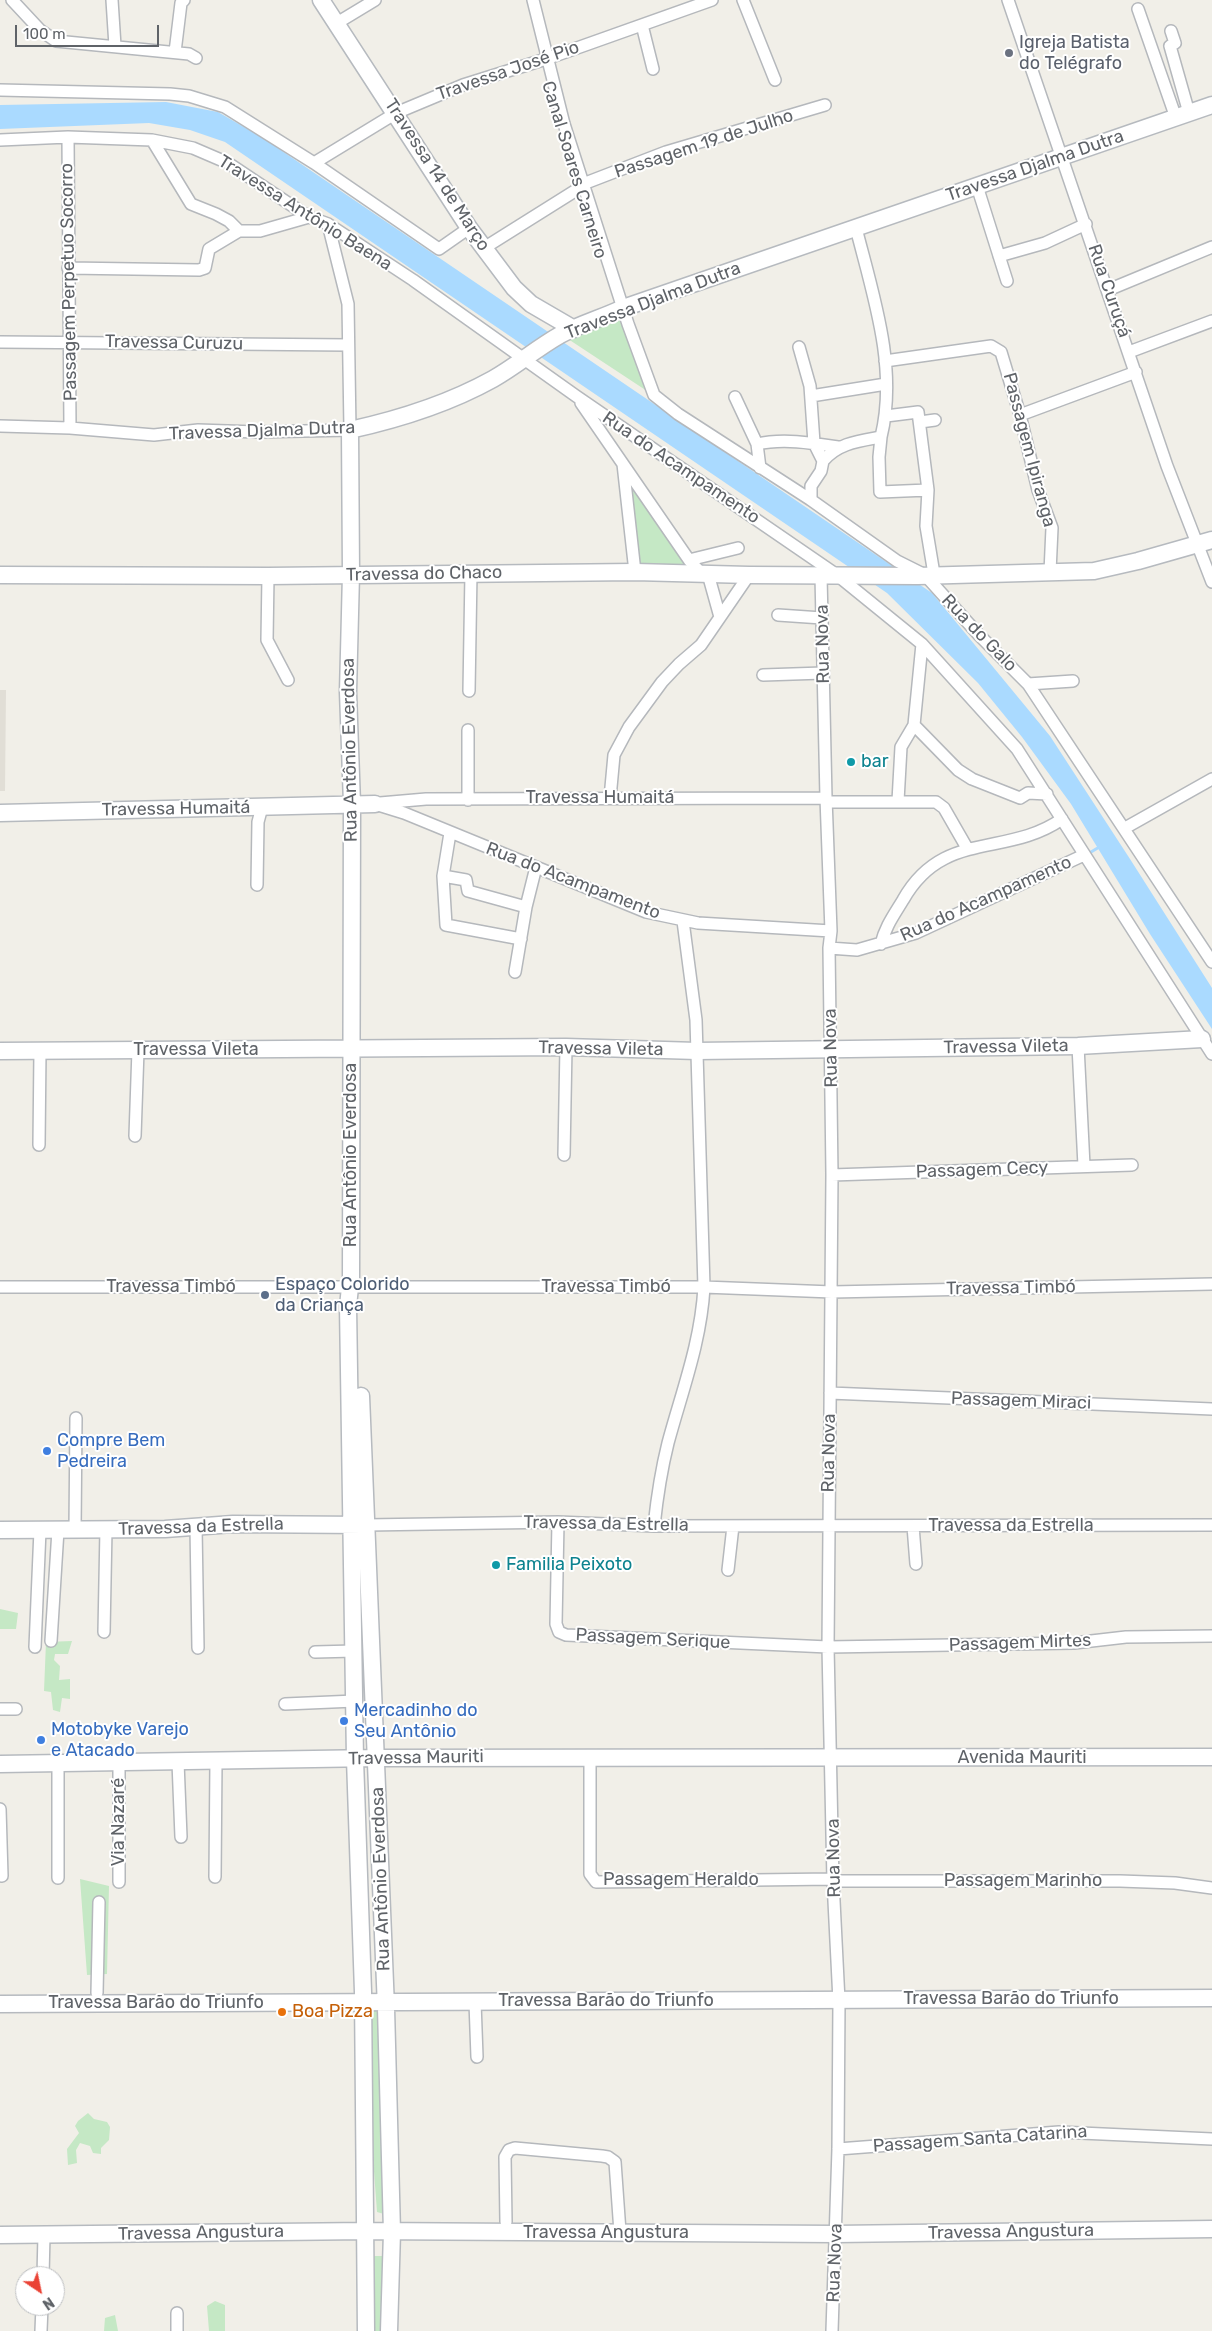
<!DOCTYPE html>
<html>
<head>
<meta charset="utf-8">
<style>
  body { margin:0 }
  #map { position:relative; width:1212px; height:2331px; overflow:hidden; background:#f1efe8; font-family:Rubik,sans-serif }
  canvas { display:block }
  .north { position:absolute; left:15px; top:2266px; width:50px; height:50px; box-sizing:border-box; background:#fff; border:1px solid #bfc1c3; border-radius:50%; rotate:146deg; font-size:14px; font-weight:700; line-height:20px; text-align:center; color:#5f6368 }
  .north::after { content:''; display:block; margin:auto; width:18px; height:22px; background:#ea4335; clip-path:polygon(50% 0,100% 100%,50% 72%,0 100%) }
  .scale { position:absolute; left:15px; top:25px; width:144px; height:22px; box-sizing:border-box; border:2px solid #5f6368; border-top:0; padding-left:6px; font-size:15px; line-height:18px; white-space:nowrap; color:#5f6368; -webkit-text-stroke:4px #fff; paint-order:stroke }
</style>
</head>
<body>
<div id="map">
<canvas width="1212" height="2331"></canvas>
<div class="north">N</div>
<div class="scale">100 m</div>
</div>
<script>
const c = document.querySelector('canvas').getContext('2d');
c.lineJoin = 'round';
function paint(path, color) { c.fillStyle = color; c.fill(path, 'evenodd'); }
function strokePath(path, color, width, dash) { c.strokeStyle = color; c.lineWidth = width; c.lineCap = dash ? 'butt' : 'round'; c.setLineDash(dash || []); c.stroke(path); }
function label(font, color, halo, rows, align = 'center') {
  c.font = font + ' Rubik,sans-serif'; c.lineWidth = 4; c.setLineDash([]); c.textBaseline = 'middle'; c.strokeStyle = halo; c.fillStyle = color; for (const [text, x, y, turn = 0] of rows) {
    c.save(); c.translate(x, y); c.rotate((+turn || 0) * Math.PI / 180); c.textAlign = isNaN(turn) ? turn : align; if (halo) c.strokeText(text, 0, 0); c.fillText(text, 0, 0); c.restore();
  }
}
paint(new Path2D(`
  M0,690h6l-1,101h-5z`), '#e1ded6');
paint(new Path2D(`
  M623,306l27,87 -88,-58z
  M626,467l70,103 -57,4z
  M0,1609l18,4 -2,16h-16z
  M72,1641l-4,13h-13l-1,6 6,6 -1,14 11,-1v20l-8,-1 -2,14 -7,-2 -2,-18 -7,-1 2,-49z
  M80,1879l29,7 -2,88 -20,1z
  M386,2008l-2,206 -7,-2 -15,-202z
  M88,2113l6,6 13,3 3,5 -1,13 -8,8v6l-8,-1 -3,-7 -10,-3 -4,7 1,13 -9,2 -1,-16 12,-16 -4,-7 3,-5z
  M374,2256h11v75h-13z
  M215,2301l10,4v26h-16l-2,-25z
  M115,2315l3,16h-14l1,-13z`), '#c5e8c5');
paint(new Path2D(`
  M166,102l52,10 45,26 669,455 118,143 80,123 82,129v41l-62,-95 -79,-130 -49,-67 -44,-54 -91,-90 -662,-451 -35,-12 -41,-7 -149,6v-24z`), '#aadaff');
strokePath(new Path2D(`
  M1091,852l10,-6`), '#aadaff', 3);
const street = new Path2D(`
  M12,0l28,30 16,11 133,13 7,4
  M112,0l3,46
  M533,0l31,124 64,200 26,71 24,19 133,86 86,61 28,14 54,60 49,49 184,278
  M743,0l32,80
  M1008,0l159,466 45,116
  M1138,9l38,109
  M337,23l38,-23
  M642,25l11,44
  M1171,31l4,12 -5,3 19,67
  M175,52l6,-49 3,-3
  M0,90l170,4 19,2 36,11 89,56 125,86 30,-21
  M68,137l2,291
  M0,140l68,-3 84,3 41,8 35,15 81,54 19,7 85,56 163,116 261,179 85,69 95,105 195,305
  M152,140l39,64 25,10 13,7 10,10h21l49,-14
  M314,163l82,-50 67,-28 83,-26 166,-59
  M583,184l83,-32 159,-47
  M977,186l30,95
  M484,248l94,-59
  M999,256l46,-13 41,-19
  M68,268l131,2 6,-2 4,-19 30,-18
  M1108,290l104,-43
  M0,342l348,3
  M799,347l11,39 4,57 9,18 -2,10 -10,15v14
  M1129,352l83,-31
  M885,361l106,-15 10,6 19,63 18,75 14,38 -2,44
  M811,396l75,-12
  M735,397l22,47 3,24
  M581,403l108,157 12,13
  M1020,415l116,-43
  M886,416l32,-4 10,78 -2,36 8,48
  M920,422l15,-2
  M0,426l70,2 84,7 44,-5 59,2 93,-2 -2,-126 -20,-80
  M881,437l-2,20 1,35 48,-2
  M757,444c26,-6 56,-1 82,3
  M823,461c15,-18 36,-20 58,-24 17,-69 -8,-142 -25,-209
  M623,464l12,108
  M689,560l49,-12
  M708,574l12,43
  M268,576l-1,64 21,40
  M821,576l5,222 5,133 -2,17 3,227 -4,472 5,234 6,120 -1,148 -6,182
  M778,615l44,3
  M763,675l60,-2
  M1028,684l45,-3
  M469,691l2,-118
  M914,725l44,45 14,9 48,19 8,-5 19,1
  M610,798l4,-43 15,-28 33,-45 17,-18 22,-19 48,-70
  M468,800v-70
  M898,801l3,-54 13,-22 8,-81
  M827,802h109l8,6 23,40
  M380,803l46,-4 400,-1
  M375,804l29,9 242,99 52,11 133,8
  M1125,828l87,-49
  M450,833l-7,43 3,49 75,14
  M443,876l23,4 2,11 58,16
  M257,885l1,-63 4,-15
  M881,944c4,-17 13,-29 22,-44 40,-71 103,-42 159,-81
  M829,948l28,2 59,-17 168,-78
  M515,972l11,-65 10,-40
  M1078,1046l6,120
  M135,1136l3,-86
  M39,1145l1,-94
  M564,1155l2,-108
  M832,1175l300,-10
  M0,1287h704l128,5 380,-8
  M830,1393l382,16
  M558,1522l-2,102 3,8 7,3 262,12 246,-4 52,-6 86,-1
  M367,1525l191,-3 96,4 558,-1
  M654,1526c3,-28 7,-55 14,-83 14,-52 33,-101 36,-156l-8,-267 -13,-99
  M913,1526l3,38
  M196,1527l2,121
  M75,1530l1,-112
  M728,1570l5,-44
  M104,1632l2,-103
  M51,1641l7,-111
  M35,1647l5,-117
  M315,1652l39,-1
  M285,1704l70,-3
  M0,1709h16
  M590,1757v117l6,8 237,-3
  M119,1762v120
  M178,1762l3,75
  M58,1763v115
  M0,1809l2,67
  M215,1877l1,-116
  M833,1881h287l55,2 37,5
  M97,1993l2,-91
  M475,2002l2,55
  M838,2149l221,-17 153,7
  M506,2222l-1,-65 4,-7 6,-2 87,8 6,1 7,5 5,70
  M43,2276l1,-41
  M177,2313v18
  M41,2331l1,-25`);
const secondary = new Path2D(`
  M321,0l148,228 45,60 17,16 43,25
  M0,575l268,1 367,-4 114,3 169,1 176,-5 44,-10 74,-21
  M0,813l375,-9
  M0,1051l566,-4 131,4 381,-5 124,-7
  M361,1396l25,612 6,224 -3,99
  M0,1530l165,-1 68,-5 130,1
  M0,1764l376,-6 836,-1
  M0,2004l1212,-6
  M0,2235l367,-4 469,3 376,-5
  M366,2331l-3,-339 -8,-233 -7,-453 3,-28 1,-474 -4,-112 3,-118 -1,-144c50,-11 98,-26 143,-51 23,-13 44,-31 67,-44 20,-11 42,-17 63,-27l589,-203`);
strokePath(street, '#b5b8bc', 14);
strokePath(secondary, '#b6babf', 19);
strokePath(street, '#fff', 11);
strokePath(secondary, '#fff', 16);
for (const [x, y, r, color] of [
  [1009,53,5,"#6b7280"],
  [851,762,5,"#0f9aa8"],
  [265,1295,5,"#5c6f8a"],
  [47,1451,5,"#3f7fe0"],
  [496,1565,5,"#0f9aa8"],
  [344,1721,5,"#3f7fe0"],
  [41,1740,5,"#3f7fe0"],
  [282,2012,5,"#e8710a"]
]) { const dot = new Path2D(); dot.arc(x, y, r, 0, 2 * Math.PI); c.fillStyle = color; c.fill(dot); strokePath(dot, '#fff', 2); }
label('18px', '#5b616d', '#fff', [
  ["Igreja Batista",1019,43],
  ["do Telégrafo",1019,64]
], 'left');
label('18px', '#5f6368', '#fff', [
  ["Travessa José Pio",508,71,-19],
  ["Passagem 19 de Julho",704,144,-18],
  ["Travessa Djalma Dutra",1035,166,-19],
  ["Canal Soares Carneiro",574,170,73],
  ["Travessa 14 de Março",437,175,57],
  ["Travessa Antônio Baena",305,213,32],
  ["Passagem Perpetuo Socorro",69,282,-91],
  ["Rua Curuçá",1109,291,71],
  ["Travessa Djalma Dutra",653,301,-21],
  ["Travessa Curuzu",174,343,1],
  ["Travessa Djalma Dutra",262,431,-2],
  ["Passagem Ipiranga",1029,450,75],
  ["Rua do Acampamento",681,468,34],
  ["Travessa do Chaco",424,574,-1],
  ["Rua do Galo",979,633,46],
  ["Rua Nova",823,644,-91],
  ["Rua Antônio Everdosa",350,750,-91],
  ["Travessa Humaitá",600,798],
  ["Travessa Humaitá",176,809,-1],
  ["Rua do Acampamento",573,881,21],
  ["Rua do Acampamento",986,899,-24],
  ["Travessa Vileta",1006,1047,-1],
  ["Rua Nova",831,1048,-91],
  ["Travessa Vileta",601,1049,1],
  ["Travessa Vileta",196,1050],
  ["Rua Antônio Everdosa",351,1155,-90],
  ["Passagem Cecy",982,1170,-2],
  ["Travessa Timbó",171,1287],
  ["Travessa Timbó",606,1287],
  ["Travessa Timbó",1011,1288,-1],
  ["Passagem Miraci",1021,1401,2],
  ["Rua Nova",829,1453,-89],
  ["Travessa da Estrella",606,1524,1],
  ["Travessa da Estrella",1011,1526],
  ["Travessa da Estrella",201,1527,-2],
  ["Passagem Serique",653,1639,3],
  ["Passagem Mirtes",1020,1643,-2],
  ["Travessa Mauriti",416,1758,-1],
  ["Avenida Mauriti",1022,1758],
  ["Via Nazaré",119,1822,-90],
  ["Rua Nova",834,1858,-91],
  ["Rua Antônio Everdosa",381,1879,-92],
  ["Passagem Heraldo",681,1880],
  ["Passagem Marinho",1023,1881],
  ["Travessa Barão do Triunfo",1011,1999],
  ["Travessa Barão do Triunfo",606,2001],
  ["Travessa Barão do Triunfo",156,2003],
  ["Passagem Santa Catarina",980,2139,-4],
  ["Travessa Angustura",1011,2232,-1],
  ["Travessa Angustura",201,2233,-1],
  ["Travessa Angustura",606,2233],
  ["Rua Nova",835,2263,-88]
]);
label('18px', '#0d838f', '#fff', [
  ["bar",861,762],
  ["Familia Peixoto",506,1565]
], 'left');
label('18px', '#4e5e75', '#fff', [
  ["Espaço Colorido",275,1285],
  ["da Criança",275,1306]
], 'left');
label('18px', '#366cbe', '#fff', [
  ["Compre Bem",57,1441],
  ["Pedreira",57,1462],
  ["Mercadinho do",354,1711],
  ["Seu Antônio",354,1732],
  ["Motobyke Varejo",51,1730],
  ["e Atacado",51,1751]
], 'left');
label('18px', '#c56008', '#fff', [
  ["Boa Pizza",292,2012]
], 'left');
</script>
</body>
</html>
